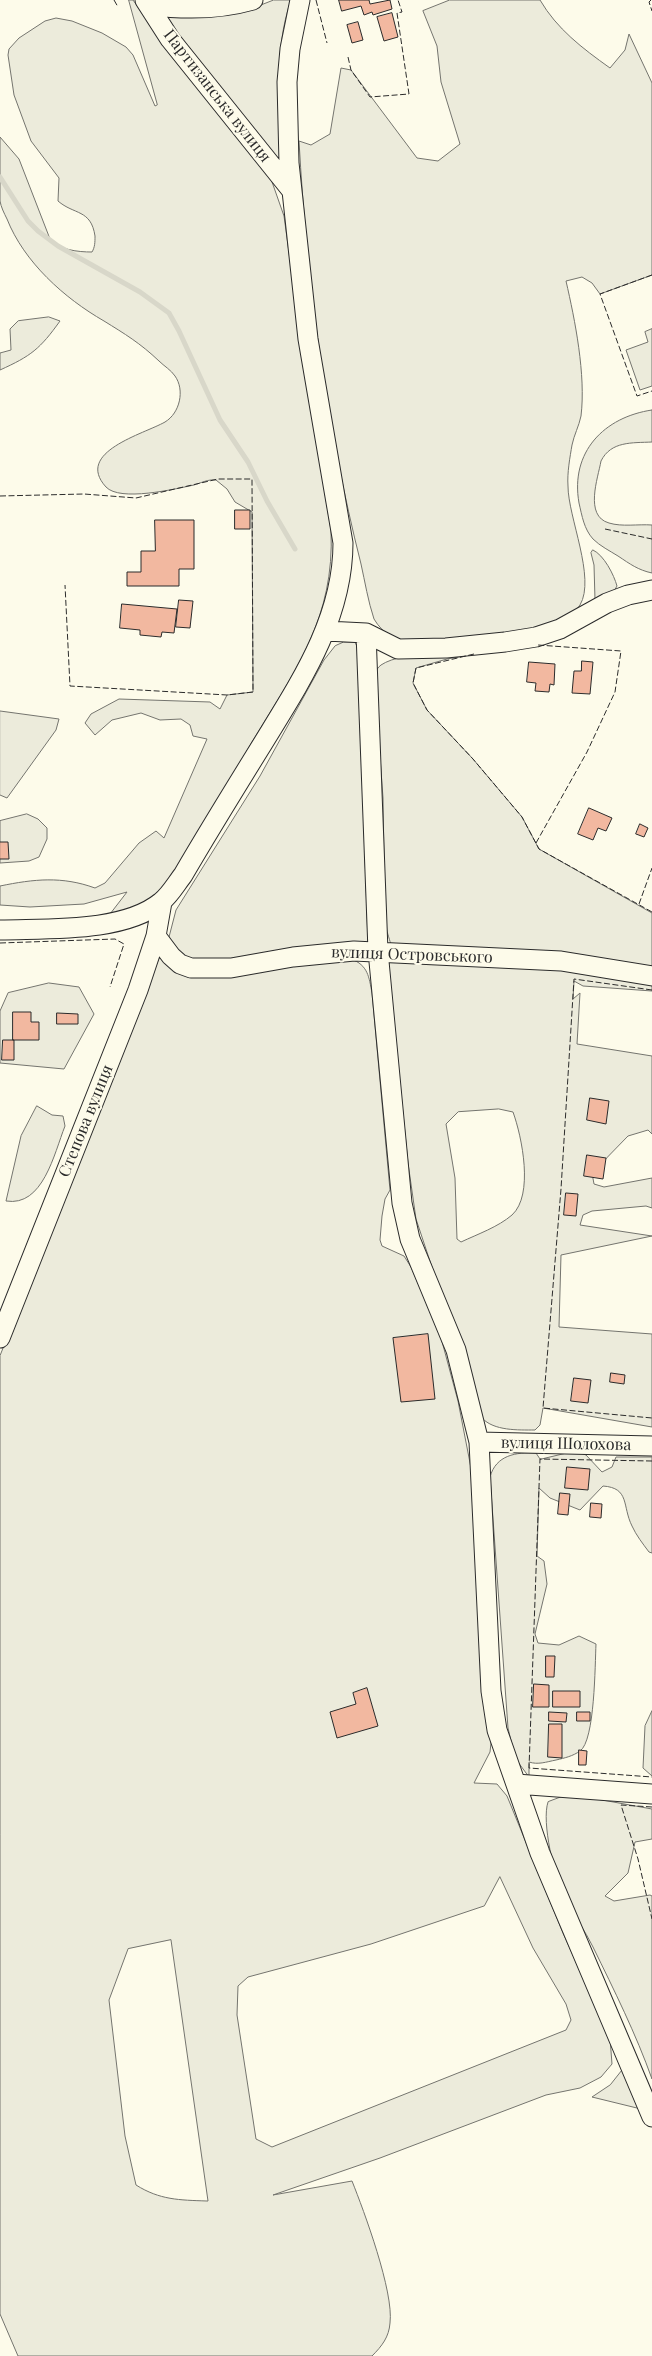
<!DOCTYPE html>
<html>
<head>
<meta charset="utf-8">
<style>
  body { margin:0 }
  canvas { display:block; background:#fdfbea }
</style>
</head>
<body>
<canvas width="652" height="2356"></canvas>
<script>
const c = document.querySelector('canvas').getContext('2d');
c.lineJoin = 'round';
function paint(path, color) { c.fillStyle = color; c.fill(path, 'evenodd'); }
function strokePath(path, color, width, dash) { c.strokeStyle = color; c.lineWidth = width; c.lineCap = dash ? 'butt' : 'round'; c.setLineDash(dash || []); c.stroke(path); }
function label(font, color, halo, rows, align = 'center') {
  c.font = font + ' "Playfair Display",serif'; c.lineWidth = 4; c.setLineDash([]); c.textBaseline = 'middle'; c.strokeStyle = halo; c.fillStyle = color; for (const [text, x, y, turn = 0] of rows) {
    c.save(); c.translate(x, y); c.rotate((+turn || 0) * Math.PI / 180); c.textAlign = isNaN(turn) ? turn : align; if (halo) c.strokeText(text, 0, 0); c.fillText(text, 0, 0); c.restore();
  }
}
const green = new Path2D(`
  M129,0h4l33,47 105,132 13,37 23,168 24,146c4,88 -36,141 -79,212 -26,45 -52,90 -78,134 -23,28 -29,31 -64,38l17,-22 -43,12 -54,3 -30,-2v-19c34,-7 62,-10 95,2l10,-5 34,-40 17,-12 8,7 43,-99 -14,-3 -3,-11 -9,-6 -21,1 -19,-7 -29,7 -17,15 -10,-12 6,-9 28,-15 91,3 10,7 7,-14 26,-3 -1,-180 -17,-10 -8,-13 -11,-9c-8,-1 -15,3 -22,5 -19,4 -74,17 -88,2 -32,-35 38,-53 59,-65 15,-9 20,-32 10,-46 -4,-6 -11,-10 -16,-15 -19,-18 -34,-27 -55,-40 -40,-23 -80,-59 -97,-102 -3,-6 -6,-12 -7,-18 0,-21 0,-43 0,-64l19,22 31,80c9,11 28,13 42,13 3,-5 3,-10 3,-16 -4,-27 -21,-21 -37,-35l1,-23 -28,-37 -17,-46 -6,-40 1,-6 10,-11 26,-17 11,-3 16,3 30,12 24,14 7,8 22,51 2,-1z
  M274,0h17c-18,52 -11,108 -11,161l-83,-98 -33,-49 94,-8z
  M450,0h90c17,29 42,48 70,68l15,-18 4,-16 23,49v192l-52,19 -8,-11 -10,-6 -16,4c9,39 20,94 15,135 -2,10 -7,19 -9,29 -2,12 -5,28 -4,41 0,31 28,92 12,119 -16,27 -92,31 -121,34 -31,2 -67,11 -85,-20 -6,-18 -9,-37 -13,-55 -35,-139 -54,-280 -62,-423l12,4 19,-11 11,-66 10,2 66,88 21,3 22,-17 -19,-62 -4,-36 -14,-35z
  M49,317l11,4c-20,28 -29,35 -60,49v-17l11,-3 -1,-21 8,-8z
  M652,329v57l-12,4 -14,-40 22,-8 -3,-10z
  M652,410v32c-20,1 -41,-1 -51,19 -3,17 -17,55 8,62 13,4 29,1 43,2v48c-14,-3 -22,-9 -34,-17 -8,-5 -18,-10 -25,-17 -9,-10 -11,-23 -14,-36 -9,-51 25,-86 73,-93z
  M593,550c11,5 21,25 24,36l-3,5 -19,9 -1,-35 -3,-12z
  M344,642h11l3,7 10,294 -143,20 -42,-5 -12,-13 -2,-8 7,-27 84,-134 64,-116 11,-14z
  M499,650l-52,9 -31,9 -3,15 14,27 46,49 49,58 17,32 113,64v78l-69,-5 -9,-5 -1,18 7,-6 -3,51 75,12v78l-4,-4 -20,6 -36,37 2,11 10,3 48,-9v30l-6,-2 -54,5 -9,4 -3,10 72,11 -91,19 -2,72 93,7v93l-109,-19 -3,17 -5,5c-17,0 -41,1 -53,-12l-66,-199 -8,-56 -20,-197c8,-19 0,-25 -3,-44l-2,-124 -9,-124c2,-3 4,-7 7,-9 22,-15 90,-14 118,-15zM499,1109l14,3c9,25 21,83 -1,103 -14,12 -34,19 -51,27l-4,-3 -2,-61 -9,-54 12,-12z
  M0,711l59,8 -3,11 -49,68 -7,-3z
  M27,814l11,5 9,9v11l-8,18 -10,4 -29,2v-42z
  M161,954l3,5h187c17,6 18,18 21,34l18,197 -5,9 -3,17 -2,24 2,6 22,10 7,11 29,67 18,67 13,67 20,275 -1,9 -16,31 23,1 10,12 56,137 47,105 2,26 -11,13 -21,11 -34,7 -166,63 -107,37 79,-14c12,30 42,111 38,142 -1,14 -8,23 -18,33h-354l-18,-42v-958zM500,1877l33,71 33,56 5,16 -5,10 -294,117 -16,-8 -19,-124 1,-29 10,-9 123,-33 113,-38zM171,1940l37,261h-1c-28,-1 -47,-1 -71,-16l-11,-49 -16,-136 19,-51z
  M49,983l30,4 15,27 -30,55 -64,-6v-52l8,-18z
  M37,1106l15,9 11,1 2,10c-11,28 -22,81 -59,75l15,-65z
  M576,1451l10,4 16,17 10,-5 4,-10h36v96l-3,-1c-6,-8 -13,-17 -17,-26 -10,-20 -2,-38 -29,-40l-23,24 -30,-12 -11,-10 -2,68 7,5 3,23 -12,50 3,9 21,2 20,-9 17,8c-1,20 -1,97 -16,107 -7,5 -15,7 -24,9 -10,2 -18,5 -27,2v15l-14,-19 -7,-30 -18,-251c6,-22 26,-25 46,-24l4,6z
  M652,1711v65l-9,-8 2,-42z
  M569,1794l83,15v30l-17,3 -7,31 -23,23 9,5 36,-6 2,1v183c-16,-45 -38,-89 -59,-132 -8,-17 -20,-32 -29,-49 -9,-20 -23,-76 -16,-96z
  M624,2068l17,41 -49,-12 18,-12z`);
paint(green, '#ecebdb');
strokePath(green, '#74746e', 1);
strokePath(new Path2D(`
  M0,177l28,44 10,10 20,15 82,46 29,21 10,18 41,89 28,42 19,39 28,48`), '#d8d7c9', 5);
const building = new Path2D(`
  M339,0h30l1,4 20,-4 2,9 -19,6 -1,-3 -8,3 -3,-9 -19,5z
  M392,13l6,24 -14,4 -7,-24z
  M358,22l5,18 -11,3 -5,-18z
  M235,510h15v19h-15z
  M155,520h39v49h-15v17h-52v-14h14v-21h14z
  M179,600l14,1 -3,27 -14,-1z
  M122,604l55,5 -3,24 -12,-1 -1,5 -21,-2v-5l-20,-2z
  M582,661l11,1 -3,32 -18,-1 2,-22h7z
  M529,662l26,2 -1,21 -4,-1 -1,8 -14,-1 1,-8 -9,-1z
  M589,808l23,10 -6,13 -8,-3 -5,12 -15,-6z
  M640,824l8,4 -4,9 -8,-3z
  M0,842h8l1,17h-9z
  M13,1012h18v10h8v18h-26z
  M57,1013l21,1v10h-21z
  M3,1040h11v20h-12z
  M590,1098l19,3 -3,23 -19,-4z
  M587,1155l19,3 -3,21 -19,-3z
  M566,1193l12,1 -2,22 -12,-1z
  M428,1334l7,65 -34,3 -8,-64z
  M611,1373l14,2 -1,9 -14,-2z
  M574,1378l17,2 -3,23 -17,-2z
  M567,1467l23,2 -2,21 -23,-2z
  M560,1493l10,1 -2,21 -10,-1z
  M591,1503l11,1 -1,14 -11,-1z
  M546,1656h9l-1,21h-8z
  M534,1684l15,1v22h-16z
  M367,1688l11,38 -41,12 -7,-26 26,-8 -3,-11z
  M553,1691h27v16h-27z
  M549,1712l18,1 -1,9 -17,-1z
  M577,1712h13v9h-13z
  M549,1724h13v34l-14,-1z
  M579,1750l8,1 -1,14h-7z`);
paint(building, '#f2b8a0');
strokePath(building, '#2b2b2b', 1);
const minor = new Path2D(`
  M145,0l25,39 122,152
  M149,5c36,5 69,5 104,-5
  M326,631l40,2 32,16 48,-1 59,-6 31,-5 24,-8 47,-26 21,-8 24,-5
  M366,633l12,318 24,252 8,36 46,111 23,92 12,249 6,39 43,123 112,264
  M0,930c47,-2 123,3 161,-28 9,-7 15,-18 22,-27 25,-43 51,-85 77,-127 39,-64 83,-128 83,-205l-35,-204 -19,-176 -2,-81 3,-33 10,-49
  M156,936l15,20 9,8 11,4h40l62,-11 61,-6 207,10 91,15
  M0,1338l138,-348 18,-54 6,-34
  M479,1442l173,4
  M516,1784l136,10`);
strokePath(minor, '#2b2b2b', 21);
strokePath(minor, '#fdfbea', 19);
strokePath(new Path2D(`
  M114,0l4,7
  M316,0l11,43
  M651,0l-2,2 3,9
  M348,57l3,13 19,27 39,-3 -12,-81 5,-1 -4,-12
  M652,275l-52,19 37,102 15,-5
  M0,496l84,-2 52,4 82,-19h34l1,213 -26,3 -157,-9 -5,-101
  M605,529l47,10
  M474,654l-58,14 -3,15 14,27 46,49 49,58 17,32 113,63
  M536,843l51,-91 28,-60 6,-41 -83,-6
  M639,904l13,-36
  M0,943l115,-4 9,5 -14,43
  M652,990l-78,-11 -13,210 -18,219 109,10
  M652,1461l-112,-2 -11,309 123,9
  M652,1807l-31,-2 17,54 14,60`), '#2b2b2b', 1, [6, 2.5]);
label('16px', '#2b2b2b', '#fdfbea', [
  ["Партизанська вулиця",217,96,52],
  ["вулиця Островського",412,955,2],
  ["Степова вулиця",86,1121,-68],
  ["вулиця Шолохова",566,1444,1]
]);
</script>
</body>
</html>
